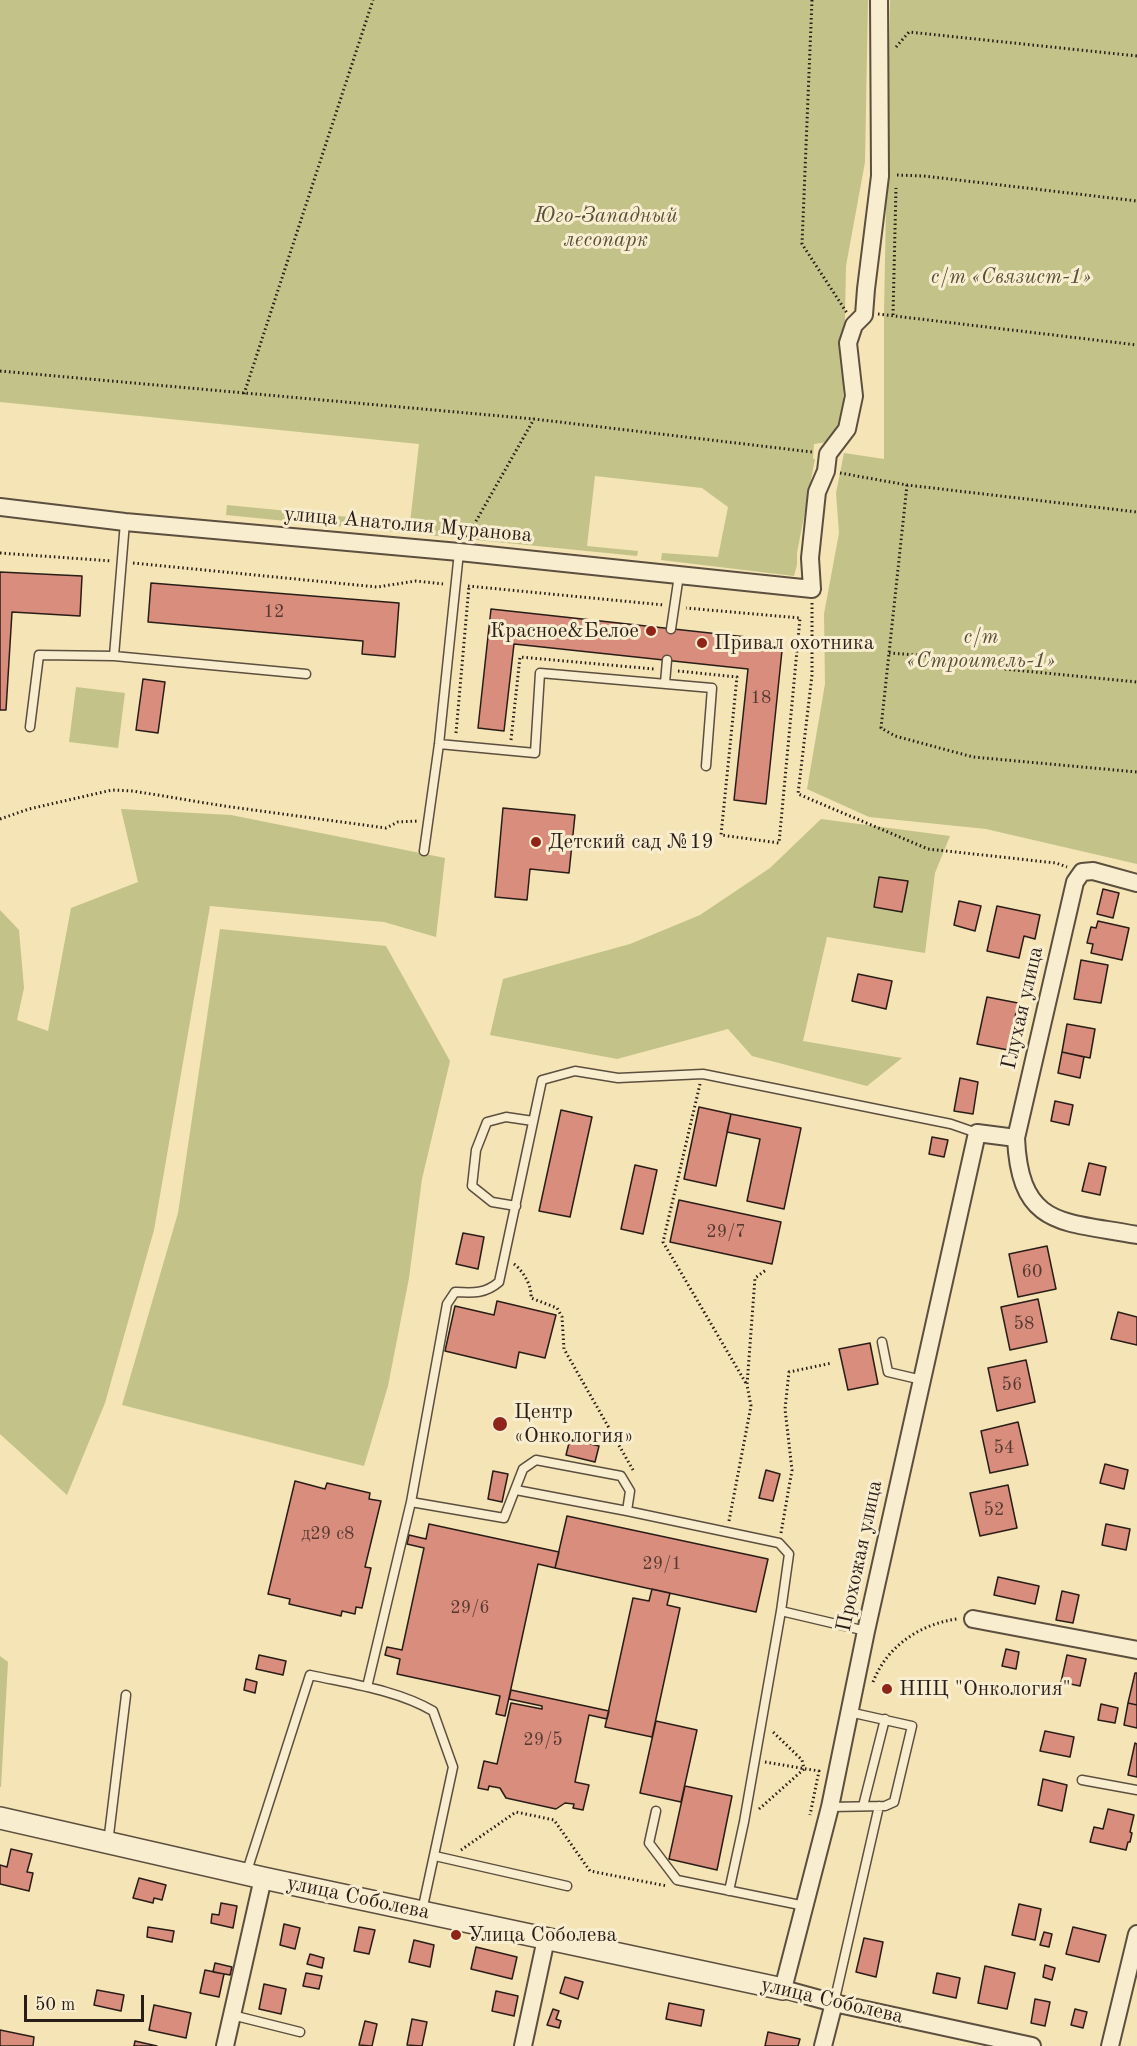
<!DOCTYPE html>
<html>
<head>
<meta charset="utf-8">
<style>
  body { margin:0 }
  #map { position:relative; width:1137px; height:2046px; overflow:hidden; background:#f5e4b5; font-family:"Old Standard TT",serif }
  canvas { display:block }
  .scale { position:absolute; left:24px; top:1995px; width:120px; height:27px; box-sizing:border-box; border:3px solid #291d18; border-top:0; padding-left:8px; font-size:18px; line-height:21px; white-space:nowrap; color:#291d18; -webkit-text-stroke:4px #f8edcf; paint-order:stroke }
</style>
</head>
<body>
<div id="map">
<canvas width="1137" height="2046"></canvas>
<div class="scale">50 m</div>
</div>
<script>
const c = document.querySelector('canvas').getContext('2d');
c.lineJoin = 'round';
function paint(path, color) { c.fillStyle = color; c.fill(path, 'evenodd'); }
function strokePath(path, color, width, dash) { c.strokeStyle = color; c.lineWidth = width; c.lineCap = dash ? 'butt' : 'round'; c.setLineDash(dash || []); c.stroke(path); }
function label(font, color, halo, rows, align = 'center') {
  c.font = font + ' "Old Standard TT",serif'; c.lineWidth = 6; c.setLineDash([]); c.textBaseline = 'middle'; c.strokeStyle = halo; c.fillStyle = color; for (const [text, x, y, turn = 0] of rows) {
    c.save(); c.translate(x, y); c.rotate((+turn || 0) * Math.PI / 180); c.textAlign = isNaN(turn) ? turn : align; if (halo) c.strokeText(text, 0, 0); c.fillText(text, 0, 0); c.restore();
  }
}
paint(new Path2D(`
  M0,0h868l-3,162 -19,104 -3,151 -16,25 -13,2 -1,15h2l-18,94v12l-3,11 -133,-16 1,-7 56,4 10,-50 -26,-19 -107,-12 -8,70 51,5 -1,5 -411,-41 1,-10 183,18 9,-79 -419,-42z
  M890,0h247v864l-151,-35 -117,-12 -62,-28 18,-105 -1,-70 15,-81 -3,-40 8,-40 40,6v-146z
  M76,687l49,6 -7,55 -49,-6z
  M121,809l110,6 214,43 -9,79 -52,-15 -174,-16 -56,324 -49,173 -38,92 -67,-61v-524l19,20 5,58 -7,32 31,11 23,-123 67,-26z
  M821,819l129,17 -15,37 -10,80 -98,-16 -24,104 99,17 -35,28 -115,-30 -24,-27 -111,30 -127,-24 13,-56 127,-35 70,-29 70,-47z
  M220,929l166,17 64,115 -28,118 -13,99 -21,108 -24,80 -242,-61 56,-192z
  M0,1656l8,6 -7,125h-1z`), '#c2c289');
const building = new Path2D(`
  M0,572l82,4 -2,40 -68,-4 -6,98h-6z
  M151,583l248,20 -4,54 -33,-3 1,-13 -215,-19z
  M491,609l292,32 -17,163 -32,-4 14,-131 -234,-25 -10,87 -26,-3z
  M143,679l22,3 -7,51 -22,-3z
  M503,808l72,7 -6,58 -39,-4 -3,31 -32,-3z
  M879,877l29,4 -6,31 -28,-5z
  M1103,889l16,4 -6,25 -16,-4z
  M959,901l22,5 -6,25 -21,-6z
  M997,906l43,9 -5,24 -11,-3 -5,22 -32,-7z
  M1098,921l31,7 -7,32 -31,-7 2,-9 -6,-1 4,-16 5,1z
  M1081,960l27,5 -7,38 -27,-4z
  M858,974l34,7 -6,28 -34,-8z
  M987,997l31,6 -10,47 -31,-6z
  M1067,1024l28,5 -5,29 -28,-6z
  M1062,1052l22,5 -4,21 -22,-5z
  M960,1078l18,4 -5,32 -19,-3z
  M1055,1101l18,4 -4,20 -18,-4z
  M699,1107l32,7 -15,72 -32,-7z
  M561,1110l31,7 -22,100 -31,-6z
  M731,1114l70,14 -17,81 -37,-8 13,-62 -33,-7z
  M932,1137l16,3 -4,17 -15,-3z
  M1089,1163l17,4 -6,28 -18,-4z
  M635,1165l22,5 -14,64 -22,-5z
  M679,1200l102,22 -9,42 -102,-22z
  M463,1233l21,4 -6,32 -22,-5z
  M1047,1246l9,43 -38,8 -9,-43z
  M1038,1299l9,43 -37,8 -9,-43z
  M497,1301l59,14 -11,43 -26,-6 -3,16 -71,-17 10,-45 39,9z
  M1118,1312l19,5v28l-26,-6z
  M870,1343l8,41 -30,6 -9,-41z
  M1026,1360l9,42 -38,9 -9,-43z
  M1018,1422l10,43 -38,8 -9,-42z
  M570,1439l29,7 -4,16 -29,-7z
  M1105,1464l23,6 -4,19 -24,-6z
  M766,1470l14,4 -7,27 -14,-3z
  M493,1471l15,3 -6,28 -14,-3z
  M295,1481l30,8 2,-6 43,10 -1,6 12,2 -16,66 6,1 -9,40 -6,-1 -1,7 -13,-3 -1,5 -52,-12 1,-5 -22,-5z
  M1008,1485l9,43 -37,8 -10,-43z
  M567,1516l201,43 -12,53 -201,-44z
  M429,1524l130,28 -4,16 -17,-4 -33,152 -9,-2 4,-18 -103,-22 3,-15 -15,-4 2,-8 15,3 22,-102 -17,-4 2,-9 17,4z
  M1106,1524l24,5 -4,21 -24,-5z
  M998,1577l41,9 -4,18 -41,-9z
  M652,1589l18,4 -3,12 13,3 -28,129 -47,-10 28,-129 16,3z
  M1062,1591l17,4 -6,28 -17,-3z
  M1006,1649l13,3 -3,17 -14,-3z
  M259,1655l27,6 -3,14 -27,-6z
  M1067,1655l19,4 -6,27 -19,-4z
  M1135,1673h2v32l-9,-2z
  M246,1679l11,3 -2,11 -11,-3z
  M511,1690l98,21 -2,8 -18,-4 -14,67 14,3 -6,25 -10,-2 1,-4 -9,-1 -9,6 -50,-11 -6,-10 -11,-2 -1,4 -10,-2 6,-27 13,3 14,-61 31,6v-3l-33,-7z
  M1128,1703l9,2v23l-13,-3z
  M1101,1704l17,4 -3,15 -17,-3z
  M656,1721l41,9 -16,72 -41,-9z
  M1045,1731l29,6 -4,20 -30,-6z
  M1135,1743l2,1v33l-9,-2z
  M1043,1779l24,6 -5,26 -24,-6z
  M685,1786l47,10 -15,74 -48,-11z
  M1108,1809l26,6 -4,17 2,1 -2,9h-2l-2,8 -36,-8 4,-15 9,2z
  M11,1849l21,5 -5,18 6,1 -4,18 -29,-7v-19l7,2z
  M139,1878l27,7 -4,15 -8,-2 -1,5 -20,-5z
  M221,1903l16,3 -4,22 -22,-5 1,-9 7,1z
  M1019,1904l22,5 -6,31 -23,-5z
  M284,1924l16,4 -5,21 -15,-4z
  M148,1927l26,4 -2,11 -25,-5z
  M359,1927l16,3 -6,24 -15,-3z
  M1073,1927l33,8 -7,27 -33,-8z
  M1044,1932l8,2 -3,13 -9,-2z
  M864,1938l19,4 -7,35 -20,-5z
  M414,1940l20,5 -4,22 -21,-5z
  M476,1947l41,10 -5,22 -41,-10z
  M310,1954l14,4 -2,10 -15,-4z
  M215,1963l17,4 -2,8 -17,-3z
  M1045,1965l10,3 -3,12 -9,-3z
  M985,1966l30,7 -8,36 -29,-6z
  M205,1970l19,4 -5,23 -19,-4z
  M306,1973l16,3 -3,13 -16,-3z
  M937,1973l23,5 -4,20 -23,-5z
  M565,1977l18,5 -5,17 -18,-6z
  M264,1984l22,5 -5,25 -22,-5z
  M97,1990l27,5 -3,16 -27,-6z
  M496,1991l22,5 -4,20 -22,-5z
  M1035,1999l15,3 -5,24 -14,-3z
  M669,2003l35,7 -3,16 -35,-7z
  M154,2005l37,8 -5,25 -37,-8z
  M553,2009l6,2 -3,8 5,2 -2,7 -12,-3z
  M1075,2009l12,3 -4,16 -12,-3z
  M412,2019l15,3 -5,24 -15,-1z
  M365,2021l12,3 -5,22 -13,-1z
  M0,2030l34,7 -1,9h-33z
  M768,2032l32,7 -2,7h-33z
  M135,2041l22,5h-23z`);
paint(building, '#d88d7d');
strokePath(building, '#291d18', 1.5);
const service = new Path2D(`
  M125,522l-11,134 192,18
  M671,629l8,-54
  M665,683l2,-23
  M30,727l9,-72 75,1
  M439,744l96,9 5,-80 172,15 -6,78
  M424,851l15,-107 20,-192
  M516,1206l-24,-4 -20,-16 4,-36 11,-28 19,-5 27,4
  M882,1342l6,30 34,8
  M516,1490l111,21 152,32 10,11 -8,57 -37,211 -15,69
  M411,1502l93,16 19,-49 13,-9 85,16 9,15 -3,20
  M781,1611l85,20
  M367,1687l44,-185 36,-198 8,-12c18,1 30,2 44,-10l43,-202 33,-9 43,7 85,-4 248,50 26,9
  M1082,1780l55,10
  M863,1806l22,-87
  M830,1807l55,-1 9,-4 18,-76 -63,-14
  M656,1811l-7,32 28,37 128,26
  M108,1843l18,-148
  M435,1856l132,30
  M246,1874l64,-199c41,9 87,15 123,36l20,56 -31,144
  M834,2003l45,-197
  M232,2015l68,17`);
const minor = new Path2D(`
  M0,507l125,15 334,30 353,37 -2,-31 7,-66 9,-21 2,-17 19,-25 7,-33 -6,-53 6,-18 10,-10 2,-26 14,-113 -1,-176
  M1137,883l-44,-12 -11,1 -7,10 -59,256c4,91 48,83 121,97
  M1016,1138l-39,-5 -111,498 -36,176 -47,182 51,14 198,43
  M973,1619l164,31
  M225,2046l38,-168
  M523,2046l23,-107
  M823,2046l11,-43
  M1110,2046l27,-112`);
const tertiary = new Path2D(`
  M0,1818l263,60 520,111`);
strokePath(service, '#5c4f3f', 11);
strokePath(minor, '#5c4f3f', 20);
strokePath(tertiary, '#5c4f3f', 24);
strokePath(new Path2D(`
  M812,0l-10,244 45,69
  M896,47l13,-15 228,24
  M897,175l27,1 213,25
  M878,314l259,31
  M893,315l3,-127
  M0,371l534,48 278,33
  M244,394l129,-394
  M840,473l67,12 230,27
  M907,485l-26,243 14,8 78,21 164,15
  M467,537l67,-118
  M0,553l112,8
  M133,563l244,24 39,-6 27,3
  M468,586l196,19
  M812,603v72l-14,119 130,55 128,14 11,4
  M889,653l41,3 74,13 133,13
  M678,671l59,6 -16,158 58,8 21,-225 -114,-10
  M456,733l13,-147
  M511,740l9,-83 134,12
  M0,819l29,-10 83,-19 21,1 91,15 162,22 12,-6 20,-1
  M700,1084l-37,158 84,143
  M514,1264c10,8 18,22 17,34l26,10 5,9 2,32 69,121
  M729,1521l22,-115 -4,-21 8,-107 11,-8
  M781,1533l11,-63 -7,-61 4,-37 43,-9
  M873,1682c14,-36 47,-58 84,-63
  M765,1762l54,9 -9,44
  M759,1809l45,-40 -2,-9 -31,-30
  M461,1850l55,-38 38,8 36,51 77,15`), '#291d18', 3, [1.5, 3]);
strokePath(service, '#f8edcf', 8);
strokePath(minor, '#f8edcf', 16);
strokePath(tertiary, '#f8edcf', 21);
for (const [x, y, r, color] of [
  [651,631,6,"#8f2418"],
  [702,643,6,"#8f2418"],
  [536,842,6,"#8f2418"],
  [500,1424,8,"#8f2418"],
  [887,1689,6,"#8f2418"],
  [456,1935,6,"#8f2418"]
]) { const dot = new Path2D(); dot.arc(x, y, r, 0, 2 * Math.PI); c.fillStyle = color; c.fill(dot); strokePath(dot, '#f8edcf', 2); }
label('18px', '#553931', null, [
  ["12",274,612],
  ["18",761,698],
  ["29/7",726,1232],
  ["60",1032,1272],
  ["58",1024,1324],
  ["56",1012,1385],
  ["54",1004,1448],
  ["52",994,1510],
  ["д29 с8",328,1534],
  ["29/1",662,1564],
  ["29/6",470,1608],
  ["29/5",543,1740]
]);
label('italic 21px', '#574f3a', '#f8edcf', [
  ["Юго-Западный",606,216],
  ["лесопарк",606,240],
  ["с/т «Связист-1»",1011,277],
  ["с/т",981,637],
  ["«Строитель-1»",981,661]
]);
label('21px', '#291d18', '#f8edcf', [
  ["улица Анатолия Муранова",408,525,5],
  ["Глухая улица",1023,1008,-77],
  ["Прохожая улица",860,1556,-78],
  ["улица Соболева",358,1898,12],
  ["улица Соболева",832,2001,13]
]);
label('21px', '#291d18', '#f8edcf', [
  ["Красное&Белое",639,631,"right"],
  ["Привал охотника",714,643],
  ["Детский сад №19",548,842],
  ["Центр",514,1412],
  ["«Онкология»",514,1436],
  ["НПЦ \"Онкология\"",899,1689],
  ["Улица Соболева",468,1935]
], 'left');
</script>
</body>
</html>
